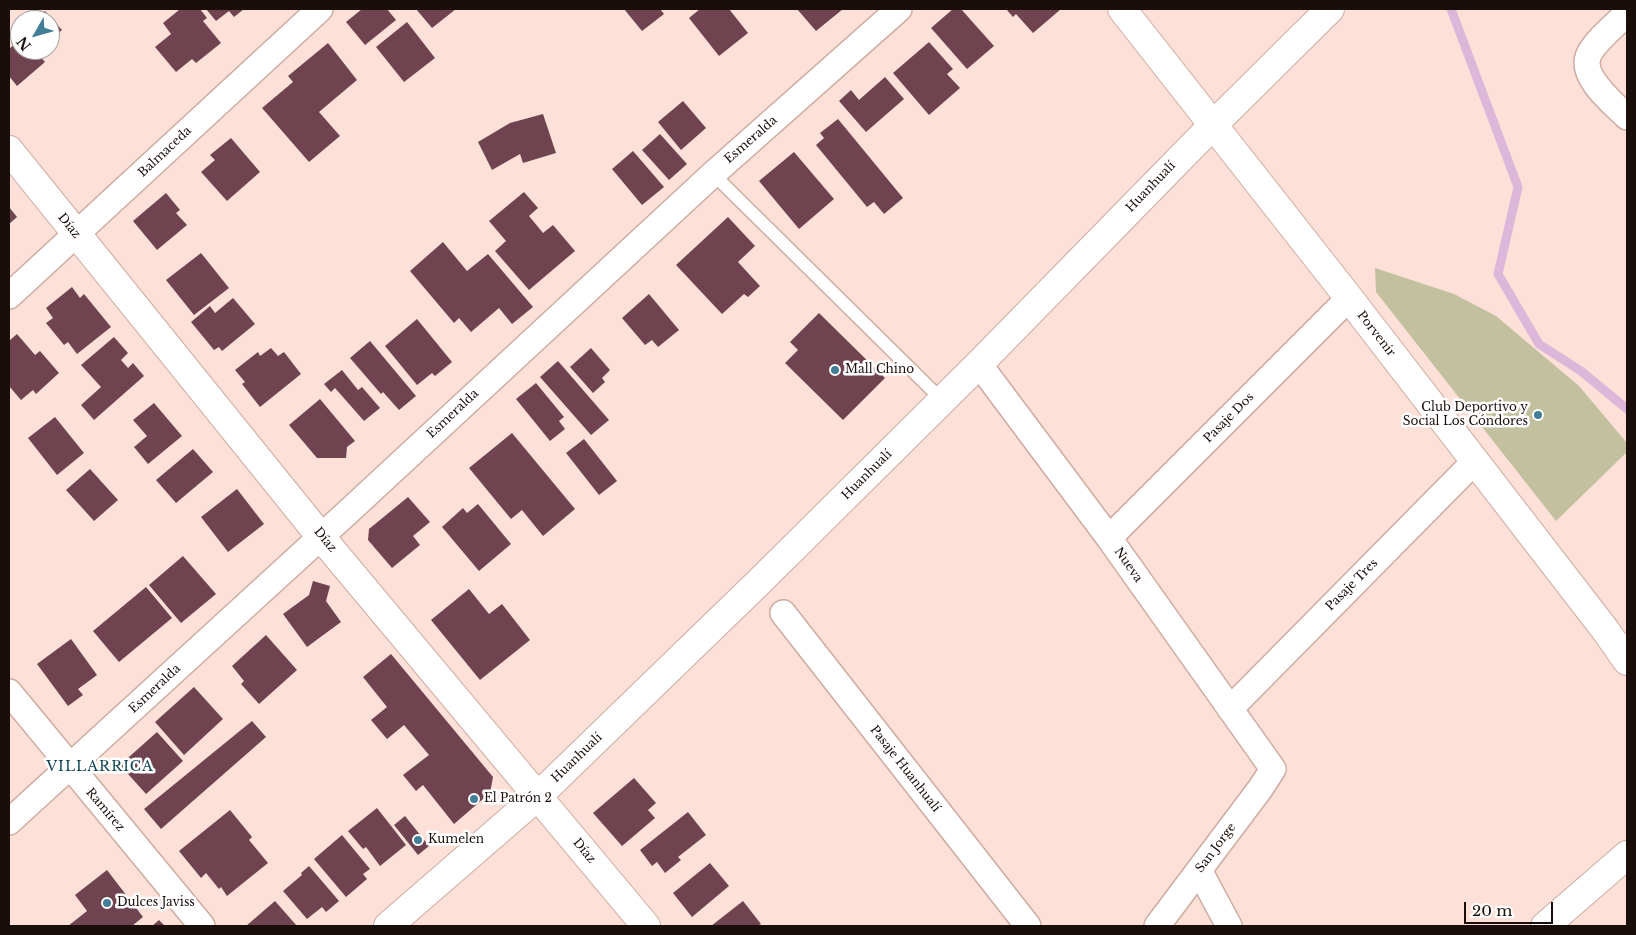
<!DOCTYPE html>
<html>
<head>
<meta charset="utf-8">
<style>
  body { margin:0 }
  #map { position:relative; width:1636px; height:935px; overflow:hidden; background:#fde0d7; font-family:"Libre Baskerville",serif }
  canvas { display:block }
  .frame { position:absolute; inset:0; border:10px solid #1a0e0b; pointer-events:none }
  .north { position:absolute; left:10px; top:10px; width:50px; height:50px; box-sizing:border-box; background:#fff; border:1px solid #a39f9d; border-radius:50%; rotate:232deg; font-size:14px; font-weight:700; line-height:20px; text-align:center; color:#1a0e0b }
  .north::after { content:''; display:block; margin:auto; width:18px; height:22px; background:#427f96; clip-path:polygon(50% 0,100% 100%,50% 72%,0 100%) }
  .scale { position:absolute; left:1464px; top:902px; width:89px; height:22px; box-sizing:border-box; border:2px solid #1a0e0b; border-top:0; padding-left:6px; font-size:15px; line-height:18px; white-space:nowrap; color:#1a0e0b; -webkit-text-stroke:4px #fff; paint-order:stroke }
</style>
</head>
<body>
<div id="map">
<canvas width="1636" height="935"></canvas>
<div class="frame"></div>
<div class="north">N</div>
<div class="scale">20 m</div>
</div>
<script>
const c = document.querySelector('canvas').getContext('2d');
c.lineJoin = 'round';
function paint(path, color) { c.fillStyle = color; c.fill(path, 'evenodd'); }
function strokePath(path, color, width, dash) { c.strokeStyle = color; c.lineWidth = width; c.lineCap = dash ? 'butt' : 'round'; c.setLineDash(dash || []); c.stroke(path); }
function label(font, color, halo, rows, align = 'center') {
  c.font = font + ' "Libre Baskerville",serif'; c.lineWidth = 5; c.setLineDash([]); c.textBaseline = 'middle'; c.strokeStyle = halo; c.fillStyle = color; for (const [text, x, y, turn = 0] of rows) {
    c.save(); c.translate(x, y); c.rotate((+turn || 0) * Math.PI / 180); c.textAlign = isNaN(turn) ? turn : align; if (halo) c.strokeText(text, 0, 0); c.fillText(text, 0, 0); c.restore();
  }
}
paint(new Path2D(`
  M1375,268l79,26 42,22 83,70 48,57v9l-71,69 -180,-229z`), '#c2c09e');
strokePath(new Path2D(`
  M1451,9l67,178 -20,87 41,70 42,27 46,38`), '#dcb7da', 9);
paint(new Path2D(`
  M178,9h22l7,9 -4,3 18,22 -25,20 -4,-4 -16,13 -21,-25 16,-13 -8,-11 16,-13z
  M206,9h38l-10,8 -5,-6 -13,10z
  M362,9h25l9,11 -31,25 -19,-23z
  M416,9h40l-24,19z
  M624,9h36l4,5 -22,17z
  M700,9h29l19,24 -29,23 -30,-38z
  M797,9h46l-27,22z
  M953,9h8l33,37 -27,23 -36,-41z
  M1006,9h55l-28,24 -17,-19 -3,3z
  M45,11l17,19 -12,10v-20h-16z
  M407,22l28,36 -31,24 -28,-35z
  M20,39v11h18l-2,2 9,10 -28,24 -8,-10v-27z
  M929,42l24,27 -6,5 13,14 -31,27 -36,-42z
  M328,43l29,37 -38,32 21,24 -31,26 -47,-54 31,-26 -5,-6z
  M885,77l19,22 -38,33 -27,-31 12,-11 8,10z
  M683,101l23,27 -25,22 -23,-28z
  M543,114l13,39 -33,10 -3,-9 -28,16 -14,-28 32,-19z
  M838,119l65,79 -19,16 -10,-12 -7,5 -51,-62 8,-7 -4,-5z
  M660,134l27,30 -18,16 -27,-30z
  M231,138l29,34 -33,29 -26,-29 14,-12 -5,-5z
  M633,151l31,36 -22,18 -30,-36z
  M794,152l40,47 -35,30 -40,-48z
  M524,192l14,16 -9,8 14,17 10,-8 22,26 -46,39 -34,-39 11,-10 -17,-20z
  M166,193l14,17 -4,3 11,12 -30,25 -24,-29z
  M9,207l8,10 -8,7z
  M728,217l27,29 -17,16 22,24 -12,11 -4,-3 -22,20 -46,-49z
  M443,242l24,29 21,-17 45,53 -21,17 -13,-16 -28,24 -12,-14 -5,5 -44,-52z
  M201,253l28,35 -35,27 -28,-35z
  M72,287l8,11 4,-4 27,33 -34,27 -9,-12 -4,3 -18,-22 7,-5 -7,-10z
  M649,294l30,36 -21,17 -6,-7 -7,5 -23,-27z
  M233,298l22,26 -33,27 -3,-4 -5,3 -23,-28 19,-16 5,7z
  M819,313l66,65 -42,42 -58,-57 13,-13 -8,-8z
  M417,319l35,43 -17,14 -3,-3 -15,12 -32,-39z
  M17,334l18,21 5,-4 19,22 -23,21 -3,-4 -12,10 -12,-14v-45z
  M114,337l14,16 -7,7 7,8 5,-5 11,13 -50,44 -13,-15 20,-18 -20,-22z
  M370,341l46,55 -17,14 -16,-18 -2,2 -31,-36z
  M271,348l7,8 6,-4 17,22 -41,33 -18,-23 3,-2 -10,-12 23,-18 2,4z
  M591,348l19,22 -8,8 3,4 -12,11 -23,-26z
  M558,361l51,59 -18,15 -51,-58z
  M342,370l16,20 4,-3 18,21 -16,13 -29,-33 -4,4 -7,-8z
  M536,383l28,34 -5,4 6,8 -15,12 -34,-42z
  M320,399l35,42 -8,6 -1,11h-29l-28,-33z
  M154,403l28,33 -34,28 -14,-17 13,-11 -14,-16z
  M55,417l29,36 -27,22 -29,-37z
  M512,433l63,76 -32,27 -21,-26 -11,9 -42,-51z
  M584,439l33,42 -18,14 -33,-42z
  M193,449l20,23 -37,31 -20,-23z
  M90,469l28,31 -24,21 -28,-31z
  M237,489l27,35 -36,28 -27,-35z
  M408,497l22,25 -17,14 7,9 -28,23 -24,-28 1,-11z
  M478,504l33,40 -32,27 -37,-44 21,-19 4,5z
  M183,556l33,38 -35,29 -32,-38z
  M313,581l17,5 -4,15 15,21 -34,25 -24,-33 26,-19z
  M146,587l26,31 -53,44 -26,-31z
  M469,589l20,25 13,-10 28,36 -50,40 -49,-60z
  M266,635l31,35 -38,34 -18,-20 3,-3 -12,-15z
  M71,639l26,36 -19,14 5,6 -15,11 -31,-42z
  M391,654l102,123 -3,16 -36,31 -31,-39 -7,6 -13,-16 26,-20 -25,-30 -17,14 -16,-19 16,-13 -24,-30z
  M194,687l29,32 -39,36 -29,-33z
  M252,721l14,16 -105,92 -17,-20z
  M157,732l26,29 -37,33 -26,-29z
  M634,778l22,25 -8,7 7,8 -33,28 -29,-33z
  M377,808l29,37 -26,21 -14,-19 -3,2 -15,-18z
  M230,810l22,27 -3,3 19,23 -41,33 -6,-9 -2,2 -13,-16 -5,5 -22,-27z
  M688,812l18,23 -28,22 3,3 -16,13 -8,-11 -5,4 -12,-16z
  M405,816l24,30 -11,9 -24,-30z
  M342,835l28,34 -7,5 4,5 -21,18 -32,-38z
  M710,863l19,23 -37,31 -19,-24z
  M309,866l30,35 -13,11 -4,-5 -15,12 -24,-28 19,-16 -1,-2z
  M107,870l36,47 -11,9h-64l19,-15 -12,-16z
  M275,901l22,25h-51z
  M743,901l18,23 -4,2h-46z
  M159,920l6,6h-13z`), '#704350');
const service = new Path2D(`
  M713,174l229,226`);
const minor = new Path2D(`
  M1627,13c-10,11 -35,30 -39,44 -7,21 26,47 39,60
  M9,296l311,-287
  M979,364l130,174 164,231 -13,20 -103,137
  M1109,538l240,-240
  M783,613l245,313
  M9,692l193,234
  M1230,709l245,-248
  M9,822l339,-310 365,-338 186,-165
  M1199,870l30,56`);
const tertiary = new Path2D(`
  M1122,9l227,289 257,333 21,30
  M9,150l312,387 325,389
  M388,926l150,-130 221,-214 220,-218 234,-239 117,-116
  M1545,926l82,-71`);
strokePath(service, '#ceaba1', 15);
strokePath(minor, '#ceaba1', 28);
strokePath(tertiary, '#ceaba1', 30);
strokePath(service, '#fff', 12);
strokePath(minor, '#fff', 25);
strokePath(tertiary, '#fff', 28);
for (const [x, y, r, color] of [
  [835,370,5,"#427f96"],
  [1538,415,5,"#427f96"],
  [474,799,5,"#427f96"],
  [418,840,5,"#427f96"],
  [107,903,5,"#427f96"]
]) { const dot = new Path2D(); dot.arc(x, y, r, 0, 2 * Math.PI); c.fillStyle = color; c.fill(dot); strokePath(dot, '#fff', 2); }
label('12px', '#1a0e0b', '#fff', [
  ["Esmeralda",751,140,-41],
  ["Balmaceda",165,152,-43],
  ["Huanhualí",1151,187,-46],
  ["Díaz",69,226,51],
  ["Porvenir",1376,334,52],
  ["Esmeralda",453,414,-43],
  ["Pasaje Dos",1229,418,-45],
  ["Huanhualí",867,475,-45],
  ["Díaz",325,540,50],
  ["Nueva",1128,565,55],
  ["Pasaje Tres",1352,585,-45],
  ["Esmeralda",155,689,-43],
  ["Huanhualí",577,758,-44],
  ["Pasaje Huanhualí",905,769,52],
  ["Ramírez",105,810,50],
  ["San Jorge",1216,848,-53],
  ["Díaz",584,851,50]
]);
label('12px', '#1a0e0b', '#fff', [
  ["Mall Chino",845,370],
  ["Club Deportivo y",1528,408,"right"],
  ["Social Los Cóndores",1528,422,"right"],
  ["El Patrón 2",484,799],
  ["Kumelen",428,840],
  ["Dulces Javiss",117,903]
], 'left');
c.letterSpacing = '1px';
label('14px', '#114556', '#fff', [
  ["VILLARRICA",100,767]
]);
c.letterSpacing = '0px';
</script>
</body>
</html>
